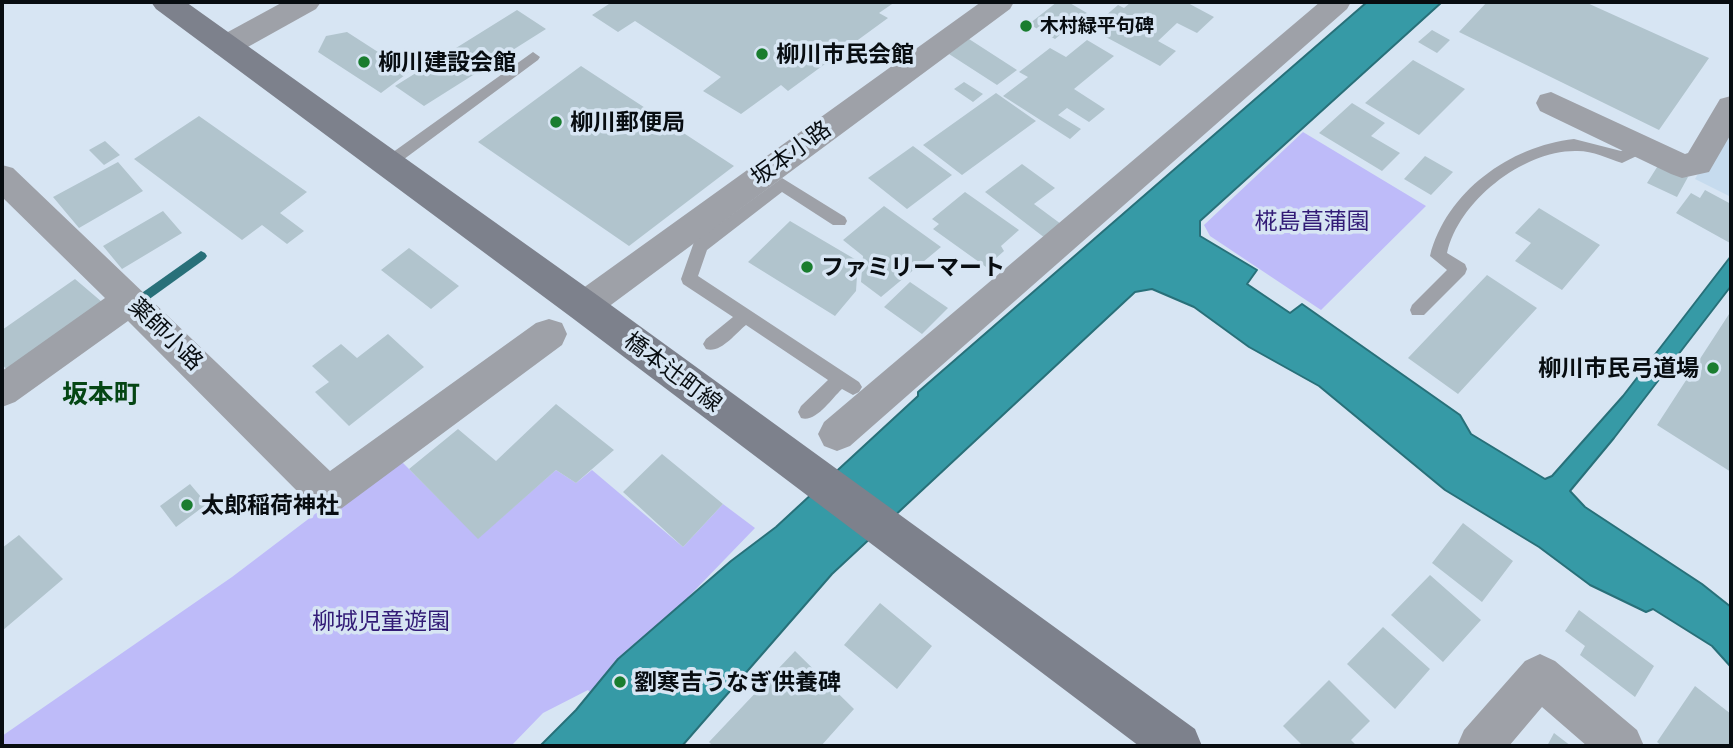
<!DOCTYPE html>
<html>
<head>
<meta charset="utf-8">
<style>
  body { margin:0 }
  #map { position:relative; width:1733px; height:748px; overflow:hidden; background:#d7e5f3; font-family:"Exo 2",sans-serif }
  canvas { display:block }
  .frame { position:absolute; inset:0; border:4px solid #080d11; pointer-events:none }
</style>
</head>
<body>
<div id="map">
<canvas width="1733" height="748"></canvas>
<div class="frame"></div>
</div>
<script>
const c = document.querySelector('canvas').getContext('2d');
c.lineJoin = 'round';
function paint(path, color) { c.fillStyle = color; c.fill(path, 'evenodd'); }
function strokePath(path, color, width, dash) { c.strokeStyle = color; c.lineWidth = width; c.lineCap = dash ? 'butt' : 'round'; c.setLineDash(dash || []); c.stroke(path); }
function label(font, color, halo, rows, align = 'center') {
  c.font = font + ' "Exo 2","Noto Sans JP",sans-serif'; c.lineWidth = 7; c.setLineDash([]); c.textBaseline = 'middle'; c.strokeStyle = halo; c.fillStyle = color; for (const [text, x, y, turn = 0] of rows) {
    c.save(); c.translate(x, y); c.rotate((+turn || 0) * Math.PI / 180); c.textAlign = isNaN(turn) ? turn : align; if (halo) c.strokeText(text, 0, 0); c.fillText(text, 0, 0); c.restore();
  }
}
paint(new Path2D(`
  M1731,119v78l-36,-18z`), '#c6dbee');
paint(new Path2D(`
  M1303,132l123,74 -105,104 -111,-74 -6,-11z
  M394,454l84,84 78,-68 20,13 16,-13 91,77 40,-43 32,24 -114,118 -29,70 -24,-26 -45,23 -32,33h-509v-10l230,-159z`), '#bebbf9');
const water = new Path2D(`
  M1367,2h75l-242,219v15l57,34 -10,14 43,29 12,-9 158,111 11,19 74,45 7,-3 71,-80 108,-140v30l-117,152 -44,53 15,16 117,77 29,23v60l-19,-21 -59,-37 -7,3 -56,-27 -51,-38 -94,-57 -126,-104 -70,-39 -55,-40 -42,-18 -17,3 -303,282 -150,172h-142l36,-36 42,-51 113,-98 45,-34 142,-131v-4z`);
paint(water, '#369aa6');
strokePath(water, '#287079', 2);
paint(new Path2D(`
  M201,251l4,2 2,3 -2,3 -68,49h-8l-2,-3 2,-3z`), '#287079');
paint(new Path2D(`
  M612,2h283l-16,11 9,5 -100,73 -7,-6 -40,29 -38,-23 18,-14 -86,-56 -17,11 -26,-17z
  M1057,2h11l19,11 -32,26 -26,-15z
  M1131,2h55l28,15 -17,16 -20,-10 -19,18 18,10 -16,15 -56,-30 6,-6 -13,-7 21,-18 6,3z
  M1487,2h98l124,56 -50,72 -200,-98z
  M517,10l29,19 -122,77 -29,-20z
  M1432,30l18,10 -13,13 -19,-11z
  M347,32l62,40 -28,21 -63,-41 8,-16z
  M969,39l48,31 -20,15 -48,-31z
  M1087,40l27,16 -40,33 31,20 -16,13 -22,-14 -9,7 23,14 -11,10 -67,-43 25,-19 -9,-5 31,-24 16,9z
  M1413,60l52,29 -46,46 -54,-32z
  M581,66l153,100 -105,80 -151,-104z
  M964,82l19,12 -10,8 -19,-13z
  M996,93l40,28 -74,54 -39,-30z
  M1352,103l33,20 -14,13 29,17 -18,18 -63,-38z
  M199,116l108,76 -27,21 24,18 -17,13 -25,-19 -20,15 -108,-81z
  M105,141l15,14 -16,10 -15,-15z
  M913,146l39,29 -45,34 -39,-31z
  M1425,156l28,16 -22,23 -27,-16z
  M118,162l25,29 -64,37 -26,-31z
  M1022,164l33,24 -21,16 27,20 -16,14 -60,-46z
  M1659,164l29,13 -11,20 -30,-14z
  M1705,190l26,14 -1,39 -54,-30 15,-20 9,5z
  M965,192l54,38 -18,16 3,5 -18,16 -53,-38 6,-5 -7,-5z
  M884,206l57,41 -60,50 -20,-15 2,-26 -20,-16z
  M1539,208l61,37 -38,45 -47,-29 16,-18 -16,-10z
  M163,211l19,22 -60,36 -19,-23z
  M790,221l68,40 -2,30 -21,25 -87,-54z
  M409,248l50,38 -28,23 -50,-39z
  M1487,275l50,33 -79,86 -50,-36z
  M75,279l27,23 -95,68 -5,-6v-34z
  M910,282l38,26 -26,26 -38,-27z
  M1731,311v161l-74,-47z
  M388,334l36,33 -75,59 -34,-34 14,-10 -17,-16 29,-22 16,14z
  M556,404l58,46 -38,33 -20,-13 -78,69 -69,-70 49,-40 38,32z
  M662,454l61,50 -40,43 -60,-55z
  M190,484l17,20 -31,23 -16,-21z
  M1463,523l50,38 -31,41 -50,-39z
  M19,535l44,44 -61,52v-83z
  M1430,575l51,45 -38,42 -52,-47z
  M880,603l52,43 -35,43 -53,-44z
  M1579,610l75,56 -19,31 -55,-42 5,-9 -20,-15z
  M1383,627l47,42 -35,40 -48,-45z
  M795,651l59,58 -33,37h-108l-4,-4z
  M1329,680l41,41 -19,19 6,6h-54l-20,-20z
  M1695,686l36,28v32h-69l-5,-4z
  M1554,733l17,13h-24z`), '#b1c4cd');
paint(new Path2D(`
  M533,52l7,5 -2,3 -146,108h-10l-3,-4 3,-4z
  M1574,139l47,12 19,-9 8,6 -3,4 -23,11c-15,-5 -31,-13 -47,-12 -53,0 -117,51 -128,102l18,11 2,5 -2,5 -41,41h-12l-2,-5 2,-5 35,-35 -17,-14c16,-64 80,-110 144,-117z
  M782,178l63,39 2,4 -2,4h-12l-51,-33 -75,58 -9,26 161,106 3,5 -3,5 -6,3 -11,-6c-11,10 -26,34 -41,29l-3,-6 3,-6 27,-26 -82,-55c-11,9 -26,29 -40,24l-3,-5 3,-5 27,-22 -50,-33 -2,-5 13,-37z`), '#9ea1a8');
paint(new Path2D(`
  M981,2h33l-4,7 -414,307 -12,4 -12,-4 -6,-10 6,-10z
  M1320,2h31l-4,7 -497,437 -13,5 -13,-5 -6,-12 6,-12z
  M1551,92l134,62 3,-1 32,-54 11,-3v38l-22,38 -27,6 -11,-4 -131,-63 -4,-8 4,-8z
  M2,165l11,3 317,303 206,-148 13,-4 13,4 5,11 -5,11 -220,163 -14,5 -14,-5 -186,-187 -113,81 -13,5v-36l103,-73 -103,-101z
  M1540,654l15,7 82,69 7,16h-57l-45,-39 -33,39h-52l7,-16 61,-69z`), '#9ea1a8');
paint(new Path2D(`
  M283,2h38l-5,7 -79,44 -11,3 -11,-3 -4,-7 4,-7z`), '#9ea1a8');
paint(new Path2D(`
  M151,2h35l411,293 598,434 7,17h-63l-568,-429 -415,-308z`), '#7d818c');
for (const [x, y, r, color] of [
  [1026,26,7,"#1a7d2f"],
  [762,54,7,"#1a7d2f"],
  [364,62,7,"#1a7d2f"],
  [556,122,7,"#1a7d2f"],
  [807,267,7,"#1a7d2f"],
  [1713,368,7,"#1a7d2f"],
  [187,505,7,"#1a7d2f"],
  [620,682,7,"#1a7d2f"]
]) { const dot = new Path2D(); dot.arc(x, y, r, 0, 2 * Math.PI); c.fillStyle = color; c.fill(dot); strokePath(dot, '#d7e5f3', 2.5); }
label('bold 19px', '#080d11', '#d7e5f3', [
  ["木村緑平句碑",1040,26]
], 'left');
label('bold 23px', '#080d11', '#d7e5f3', [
  ["柳川市民会館",776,54],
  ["柳川建設会館",378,62],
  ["柳川郵便局",570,122],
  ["ファミリーマート",821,267],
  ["柳川市民弓道場",1699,368,"right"],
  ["太郎稲荷神社",201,505],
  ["劉寒吉うなぎ供養碑",634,682]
], 'left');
label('23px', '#080d11', '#d7e5f3', [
  ["坂本小路",791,153,-36],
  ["薬師小路",166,334,44],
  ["橋本辻町線",673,372,37]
]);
label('23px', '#321b76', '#d7e5f3', [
  ["椛島菖蒲園",1312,221],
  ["柳城児童遊園",381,621]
]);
label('bold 26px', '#054614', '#d7e5f3', [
  ["坂本町",101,394]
]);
</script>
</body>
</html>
